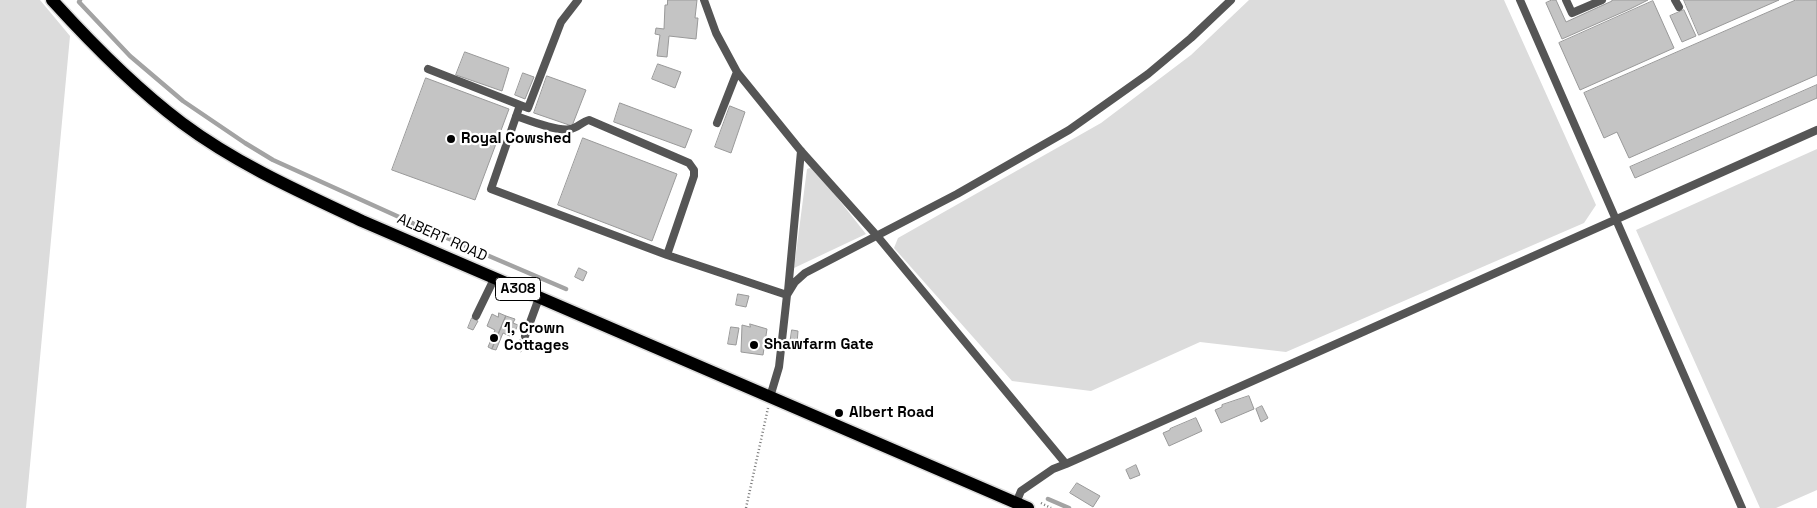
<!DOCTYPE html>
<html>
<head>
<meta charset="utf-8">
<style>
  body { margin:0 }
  canvas { display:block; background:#fff }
</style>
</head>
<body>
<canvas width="1817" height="508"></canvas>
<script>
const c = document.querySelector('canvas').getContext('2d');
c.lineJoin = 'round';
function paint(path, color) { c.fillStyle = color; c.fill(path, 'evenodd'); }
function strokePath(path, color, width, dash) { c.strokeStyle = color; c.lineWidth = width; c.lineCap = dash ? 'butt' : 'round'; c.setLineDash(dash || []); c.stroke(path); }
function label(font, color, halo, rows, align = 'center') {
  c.font = font + ' "Space Grotesk",sans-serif'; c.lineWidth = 4.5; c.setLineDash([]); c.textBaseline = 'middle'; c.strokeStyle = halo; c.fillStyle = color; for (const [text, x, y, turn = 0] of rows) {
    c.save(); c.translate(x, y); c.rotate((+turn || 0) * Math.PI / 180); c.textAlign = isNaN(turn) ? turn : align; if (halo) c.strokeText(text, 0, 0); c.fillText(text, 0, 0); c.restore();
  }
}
paint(new Path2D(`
  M0,0h40l30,36 -44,472h-26z
  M1249,0h255l92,205 -12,18 -298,129 -86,-10 -109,49 -79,-10 -118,-133 4,-10 203,-115 90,-68z
  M1817,149v341l-41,18h-16l-124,-278z
  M813,167l53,67 -72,34 13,-99z`), '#dcdcdc');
strokePath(new Path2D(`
  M80,0l-1,2 51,54 53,45 62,42 28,17 146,66 147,63
  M1048,499l21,9`), '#a3a3a3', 4.5);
const building = new Path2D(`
  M668,0h29l-2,18h3l-2,21 -27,-3 -2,21 -10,-1 3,-21 -5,-1 1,-6 8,1 1,-24h2z
  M1552,0h4l10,22 46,-21v-1h36l-18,9 -68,30 -16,-36z
  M1684,0h95l-80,35z
  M1796,0h21v75l-188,83 -12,-26 -13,6 -20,-45z
  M1653,1l21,47 -94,42 -21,-47z
  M1684,10l12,26 -14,6 -12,-26z
  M465,52l44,16 -7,23 -46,-16z
  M658,64l23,8 -6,16 -23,-9z
  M523,73l11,4 -9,22 -10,-4z
  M547,76l39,14 -14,36 -38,-13z
  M426,78l83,31 -34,91 -83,-30z
  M1817,85v13l-182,80 -5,-11z
  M620,103l72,27 -7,18 -71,-26z
  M730,106l15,6 -14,41 -16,-6z
  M583,138l94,36 -25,67 -94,-36z
  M579,268l8,4 -4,9 -8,-4z
  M738,294l11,2 -3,11 -10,-2z
  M499,313l7,3 -14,33 -4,-2 7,-17 -8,-4 5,-12 6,3z
  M506,316l9,3 -2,4 5,2 -6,12 -9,-4 -7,17 -4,-1z
  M472,318l6,3 -5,9 -5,-2z
  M750,324l17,5 -4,26 -22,-3 1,-27 8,2z
  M731,327l8,1 -3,17 -8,-1z
  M792,330l6,1 -1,13h-7z
  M520,340l6,2 -5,10 -5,-3z
  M1249,396l5,13 -33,14 -6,-13 7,-3v-2z
  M1262,406l6,12 -7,4 -5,-13z
  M1196,418l6,13 -33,15 -6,-13 7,-3v-1z
  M1136,465l4,10 -10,4 -4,-9z
  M1077,483l23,13 -7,11 -23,-14z`);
paint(building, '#c4c4c4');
strokePath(building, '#999', 1);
const primary = new Path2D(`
  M52,0c40,44 82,87 130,123 55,41 118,69 180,98l666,287`);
strokePath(primary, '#dbdbdb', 15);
strokePath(new Path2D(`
  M1041,503l10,5
  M746,508l22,-100`), '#777', 2.5, [1, 2.5]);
strokePath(new Path2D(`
  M578,0l-17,22 -33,86 -8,-3 -29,84 176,66 120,40 -8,72 -9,30
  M704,0l12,33 21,39 64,79 77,86 188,227 751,-334
  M1520,0l222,508
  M1566,0l6,13 30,-13
  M1675,0l4,7
  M428,69l92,36
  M516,116c14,5 42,16 55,13 6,-1 11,-7 18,-9l100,43 5,7v6l-27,79
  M717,123l20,-51
  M788,291l13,-140
  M787,295l8,-13 10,-9 152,-79 112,-64 79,-56 43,-36 40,-38
  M476,316l18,-37
  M525,336l14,-38
  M1016,503l5,-12 32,-22 13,-5`), '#555', 8);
strokePath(primary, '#000', 12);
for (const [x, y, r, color] of [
  [451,139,5,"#000"],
  [494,338,5,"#000"],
  [754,345,5,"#000"],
  [839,413,5,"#000"]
]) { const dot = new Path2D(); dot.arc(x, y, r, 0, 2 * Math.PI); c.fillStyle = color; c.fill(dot); strokePath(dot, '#fff', 2); }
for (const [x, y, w] of [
  [518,289,45]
]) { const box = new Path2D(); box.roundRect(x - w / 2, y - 11.5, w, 23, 4); c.fillStyle = '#fff'; c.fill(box); strokePath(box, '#000', 1); }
label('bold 14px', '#000', null, [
  ["A308",518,289]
]);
label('bold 15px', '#000', '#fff', [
  ["Royal Cowshed",461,139],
  ["1, Crown",504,329],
  ["Cottages",504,346],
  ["Shawfarm Gate",764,345],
  ["Albert Road",849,413]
], 'left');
label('15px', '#000', '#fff', [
  ["ALBERT ROAD",442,238,24]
]);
</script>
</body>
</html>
